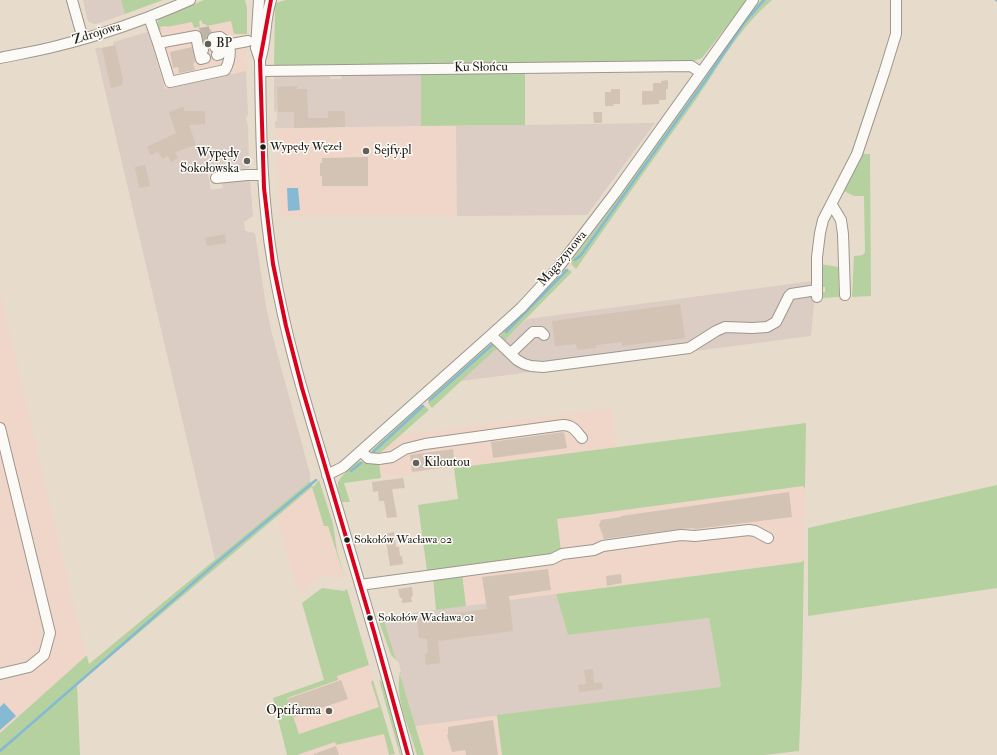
<!DOCTYPE html>
<html>
<head>
<meta charset="utf-8">
<style>
  body { margin:0 }
  canvas { display:block; background:#e7dbcb }
</style>
</head>
<body>
<canvas width="997" height="755"></canvas>
<script>
const c = document.querySelector('canvas').getContext('2d');
c.lineJoin = 'round';
function paint(path, color) { c.fillStyle = color; c.fill(path, 'evenodd'); }
function strokePath(path, color, width, dash) { c.strokeStyle = color; c.lineWidth = width; c.lineCap = dash ? 'butt' : 'round'; c.setLineDash(dash || []); c.stroke(path); }
function label(font, color, halo, rows, align = 'center') {
  c.font = font + ' "IM FELL Double Pica",serif'; c.lineWidth = 3; c.setLineDash([]); c.textBaseline = 'middle'; c.strokeStyle = halo; c.fillStyle = color; for (const [text, x, y, turn = 0] of rows) {
    c.save(); c.translate(x, y); c.rotate((+turn || 0) * Math.PI / 180); c.textAlign = isNaN(turn) ? turn : align; if (halo) c.strokeText(text, 0, 0); c.fillText(text, 0, 0); c.restore();
  }
}
paint(new Path2D(`
  M247,9l-1,62 -81,18 -19,-61 24,-8z
  M456,126l1,90 -177,1 -5,-89z
  M0,292l86,364 -86,77z
  M611,408l6,39 -236,31 -3,-23 23,-20z
  M803,486l2,3 -1,71 -2,2 -336,44 -4,-32 94,-11 7,-5 -7,-39z
  M312,487l12,39 4,-1 16,54 -22,-4 -23,20 -23,-78z
  M369,665l26,90h-108l-14,-57z
  M497,715l5,40h-78l-9,-29z`), '#efd6c8');
paint(new Path2D(`
  M83,0h38l4,14 -29,10 -5,-1 -3,-2z
  M148,32l17,57 81,-18 2,43 -2,5 2,7 1,42 -29,5 -6,-3 -6,1v4l3,15 12,-2 -1,-5 25,-4 3,2 3,35 -9,6 1,9 10,2 11,73 6,28 38,140v7l-95,78 -120,-511h7l12,-2 -1,-4z
  M421,72v54l-146,2v-7h2v-9l-3,-1v-38h52l5,6h10l1,-6z
  M655,123l-68,92 -130,1 -1,-90z
  M813,281l1,22 -3,33 -350,45 66,-62z
  M556,594l12,41 141,-17 12,67 -1,2 -305,39 -15,-51 1,-3 -2,-9 -3,-3 -13,-43z`), '#dbccc4');
paint(new Path2D(`
  M121,0h42l-38,14z
  M204,0h41l2,8v26h-13l-3,-13 -24,5 -2,-2h-2l-2,-4 -2,1 1,6 -6,1 -2,-6 -25,5 -1,-1 -6,1 1,3h-3l-1,-5 2,-6z
  M286,0h461l-45,58 -14,5 -414,5 1,-58 -3,-2 4,-5z
  M761,0h11c-32,27 -52,64 -75,98 -41,57 -81,114 -121,171l-4,-4 -1,-4 35,-46 131,-185 19,-25z
  M525,71v54l-104,1v-54z
  M861,154h9l1,142 -19,1 2,-41 9,-1 2,-3 -1,-56h-10l-10,-5z
  M820,264l18,3 1,30 -17,1v-6h3v-5h-3z
  M565,269h3l4,3 -68,69 -2,-2 -1,-5 2,-2 29,-27z
  M490,344h4l4,3 -66,61c-3,-3 -5,-6 -3,-10z
  M421,405l4,1 4,4 -51,45 -6,-1 -1,-3 3,-3z
  M806,423l-1,66 -2,-3 -246,33 4,32 -9,4 -125,16 -9,-66 40,-6 -4,-31z
  M360,461l12,3 7,-1 2,15 -37,5 6,19h-8c-1,-5 -5,-13 -4,-19 1,-6 17,-20 22,-22z
  M319,480l14,44 4,27 8,28 -17,-53h-4l-12,-39 -235,198 3,70h-80v-22l86,-77h1l2,8 221,-183 3,6z
  M997,485v103l-189,28v-88z
  M804,560l-2,116 -3,75 -35,4h-262l-5,-40 223,-28 1,-1 -12,-68 -141,17 -12,-41 246,-32z
  M462,574l4,32 -30,4 -3,-32z
  M322,588l22,3 3,-2 22,76 -32,11 1,4 -51,18 12,36 80,-27 -8,-25 2,-2 22,74 -6,1 -5,-21 -48,11 -1,-3 -38,13h-10l-14,-57 51,-18 -22,-77z
  M383,615v2l13,43 -5,-5 -14,-39z
  M400,672h1l-1,3 24,80h-7c-7,-26 -23,-56 -17,-83z
  M379,680l4,3 12,44 6,28h-1z`), '#b6d1a0');
paint(new Path2D(`
  M287,188h11l2,22 -12,1z
  M4,703l12,13 -16,14v-23z`), '#86b9d3');
strokePath(new Path2D(`
  M996,0h1
  M575,260l6,-5 124,-174 39,-58 20,-23
  M506,332l61,-62
  M430,400l62,-55
  M373,452l50,-46
  M351,471l10,-8
  M0,751l216,-188 100,-83`), '#86b9d3', 2.5);
paint(new Path2D(`
  M211,29l1,3 -5,4v3l3,4 -1,4 -5,-3 -2,-10 -2,-3z
  M115,45l8,34 -1,6 -11,3 -9,-40z
  M192,47l3,15 -2,2 2,6 -16,3 -1,-6 -5,1 -3,-16z
  M668,80v9h-2v11h-7v4h-2l-15,1v-14h11v-8h8v-2z
  M297,86v3h10l1,29h20v-7h17v16l-51,1v-16h-16l-1,-25z
  M611,89h9v15h-7l1,2h-9v-14h6z
  M183,107l2,4h20v13l-16,1 7,20 -21,7 3,6 -7,4 -3,-6 -6,3 -4,-8 -7,4 -4,-8 29,-14 -7,-21z
  M593,112h9v11h-8z
  M368,157v29h-46v-10h-2v-13h2v-5z
  M145,165l5,21 -11,2 -4,-21z
  M225,234l1,9 -19,3 -2,-8z
  M680,304l5,34 -63,8v-4l-26,3v3l-19,2 -1,-6 -21,2 -3,-25z
  M564,432l3,16 -74,10 -2,-16z
  M453,449l2,17 -43,6 -2,-17z
  M403,478l2,10 -13,1 5,28 -10,1 -3,-17h-5l-1,-10 -5,1 -1,-10z
  M789,492l3,25 -97,12 -2,-1 -13,1 -76,10 -5,-14 2,-5 20,-3v-1z
  M394,532l2,15h3l1,9h2l1,8 -13,2 -5,-32z
  M548,569l3,21 -42,6 4,35 -75,10 2,22 -14,2 -1,-11 3,-1 -1,-14 -8,-1 -2,-20 70,-9 -5,-32z
  M621,574l1,9 -15,3 -1,-10z
  M412,587l1,9 -2,1 1,5 -10,1v-5h-2l-2,-9z
  M593,669l1,14 8,-1 1,7 -24,3 -1,-7 8,-1 -2,-14z
  M341,680l7,19 -54,18 -7,-18z
  M493,720l5,35h-32l-1,-5 -13,2 -5,-17h1v-8z
  M336,746l3,9h-25v-1z`), '#d2c3b4');
strokePath(new Path2D(`
  M200,33l11,-2
  M201,41l12,-3`), '#beb5a8', 10, [10, 5]);
const minor = new Path2D(`
  M72,0l11,39
  M259,0l-3,48 4,12c1,68 1,137 13,204 14,84 41,165 65,246 24,82 49,163 70,245
  M149,17l9,26 38,-7 3,15 4,-1
  M213,38l7,-1 9,7 -9,10 -3,1
  M158,43l12,39 55,-12c5,-9 6,-16 4,-26
  M215,47l33,-6
  M199,51l2,8 4,-1
  M0,58c19,-4 38,-7 57,-12 45,-11 90,-27 133,-46
  M260,60c7,-20 4,-39 11,-60
  M260,71l431,-5 9,6
  M216,178l31,-3h16
  M832,205l9,15 2,14 2,61
  M817,297v-40l3,-24 3,-13 34,-66 27,-81 12,-39v-34
  M491,335l26,25 7,4 7,2 12,1 146,-19 27,-17 9,-4 27,1 15,-1 9,-5 13,-26 2,-2 26,-4
  M511,353l22,-21h8l3,3
  M0,428l50,205 -6,22 -15,12 -29,7
  M361,451l7,7 11,1 13,-2 13,-8 20,-5 138,-19c10,0 13,6 19,13
  M327,475l16,-8 148,-132 30,-27 36,-39 58,-76 138,-193
  M360,585l192,-26 10,-5 32,-4 9,-4 78,-11 14,1 54,-6 6,1 13,7`);
strokePath(minor, '#9d978d', 12);
strokePath(minor, '#fbfaf7', 10);
strokePath(new Path2D(`
  M271,0l-11,60 4,128 9,76 13,62 16,62 72,244 34,123`), '#db011c', 4);
for (const [x, y, r, color] of [
  [208,44,4,"#635f59"],
  [263,147,3.5,"#1c1c1c"],
  [366,151,4,"#635f59"],
  [247,161,4,"#635f59"],
  [416,463,4,"#635f59"],
  [347,540,3.5,"#1c1c1c"],
  [370,618,3.5,"#1c1c1c"],
  [329,711,4,"#635f59"]
]) { const dot = new Path2D(); dot.arc(x, y, r, 0, 2 * Math.PI); c.fillStyle = color; c.fill(dot); strokePath(dot, '#fdfcf7', 1.5); }
label('12px', '#1c1c1c', '#fdfcf7', [
  ["Wypędy Węzeł",270,147],
  ["Sokołów Wacława 02",354,540],
  ["Sokołów Wacława 01",378,618]
], 'left');
label('13px', '#1c1c1c', '#fdfcf7', [
  ["Zdrojowa",97,34,-17],
  ["Ku Słońcu",481,68,-1],
  ["Magazynowa",563,259,-50]
]);
label('13px', '#1c1c1c', '#fdfcf7', [
  ["BP",216,44],
  ["Sejfy.pl",374,151],
  ["Wypędy",239,154,"right"],
  ["Sokołowska",239,169,"right"],
  ["Kiloutou",424,463],
  ["Optifarma",321,711,"right"]
], 'left');
</script>
</body>
</html>
